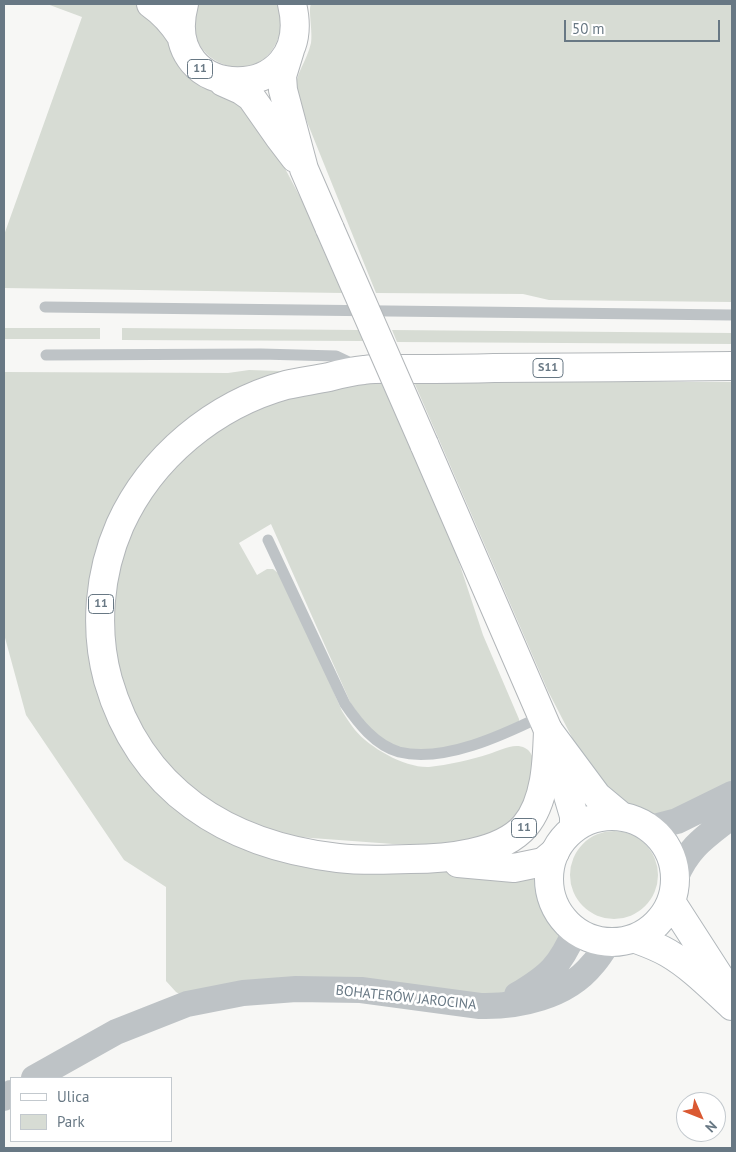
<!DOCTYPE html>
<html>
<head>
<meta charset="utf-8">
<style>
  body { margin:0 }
  #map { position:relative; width:736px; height:1152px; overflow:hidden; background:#f7f7f5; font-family:"PT Sans",sans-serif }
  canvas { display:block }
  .frame { position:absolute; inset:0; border:5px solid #687884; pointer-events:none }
  .legend { position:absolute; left:10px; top:1077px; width:162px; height:65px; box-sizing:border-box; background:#fff; border:1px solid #c3c9ce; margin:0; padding:6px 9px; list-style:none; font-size:15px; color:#687884 }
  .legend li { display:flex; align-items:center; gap:10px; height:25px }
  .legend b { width:25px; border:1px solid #c3c9ce }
  .north { position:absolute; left:676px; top:1092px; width:50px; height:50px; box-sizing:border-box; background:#fff; border:1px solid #c3c9ce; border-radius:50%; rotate:134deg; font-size:14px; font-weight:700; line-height:20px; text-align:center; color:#687884 }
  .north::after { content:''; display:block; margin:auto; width:18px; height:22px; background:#da5932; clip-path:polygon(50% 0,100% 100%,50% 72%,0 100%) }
  .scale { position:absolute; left:564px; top:20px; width:156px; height:22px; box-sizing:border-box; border:2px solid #687884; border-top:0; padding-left:6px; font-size:15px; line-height:18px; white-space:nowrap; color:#687884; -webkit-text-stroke:4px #fff; paint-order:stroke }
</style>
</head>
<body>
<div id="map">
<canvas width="736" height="1152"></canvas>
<div class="frame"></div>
<ul class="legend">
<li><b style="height:6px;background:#fff"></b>Ulica</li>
<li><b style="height:14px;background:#d7dcd4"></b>Park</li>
</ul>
<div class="north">N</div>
<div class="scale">50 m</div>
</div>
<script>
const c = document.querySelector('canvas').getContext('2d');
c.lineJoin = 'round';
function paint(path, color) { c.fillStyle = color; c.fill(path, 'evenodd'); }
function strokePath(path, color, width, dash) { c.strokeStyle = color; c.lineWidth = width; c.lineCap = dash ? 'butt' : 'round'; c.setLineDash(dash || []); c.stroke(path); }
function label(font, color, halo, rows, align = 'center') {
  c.font = font + ' "PT Sans",sans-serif'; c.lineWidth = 5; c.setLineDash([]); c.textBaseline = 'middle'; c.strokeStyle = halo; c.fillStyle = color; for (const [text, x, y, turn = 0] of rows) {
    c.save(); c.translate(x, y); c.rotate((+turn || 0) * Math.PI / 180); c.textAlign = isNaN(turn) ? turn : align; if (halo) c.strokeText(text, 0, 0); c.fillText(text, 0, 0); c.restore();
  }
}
paint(new Path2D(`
  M47,4h90l19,10 28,55 13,13 13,9 25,7 25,23 49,93 34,79 -339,-5v-53l78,-218z
  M198,4h80c5,13 5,24 -1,37 -21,51 -101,21 -79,-37z
  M311,4h421v298l-183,-2 -26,-6 -147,-1 -81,-201c0,-18 12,-31 16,-49 2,-10 -3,-34 0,-39z
  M4,328h96v11h-96z
  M122,328l237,2 5,11 -242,-1z
  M392,330l340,3v11l-335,-2z
  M249,370l30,1 3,1v2l-65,25 -21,13 -27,22 -25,27 -18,25 -14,26 -21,138 95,164 226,57 124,4 9,6c1,22 16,40 16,62l-39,44 -32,9 -309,-1 -5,-3 -10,-11v-94l-42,-27 -98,-145 -22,-81v-262l224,1z
  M381,382l68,150 34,103 36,84v4c-16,8 -36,19 -53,23 -25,6 -58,8 -80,-5 -15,-8 -25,-24 -35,-37l-80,-180 -32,19 18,32 10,-6h6l10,8 59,134c4,6 8,13 13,19 15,18 50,38 74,37 19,-2 41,-7 60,-13 10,-3 25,-12 36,-6 9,4 12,22 11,31 -2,10 -15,35 -20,46l-47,19h-76l-95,-7 -46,-13 -43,-23 -33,-27 -26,-30 -20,-36 -17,-60 2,-73 17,-51 35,-56 74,-55 78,-25z
  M414,382h318v410l-72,26 -33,-9 -34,-31 -45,-87z
  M570 875a44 44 0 1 1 88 0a44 44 0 1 1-88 0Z`), '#d7dcd4');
const secondary = new Path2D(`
  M548,730l49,66 24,20
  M554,748l20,68v12
  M549 879a63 63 0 1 1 126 0a63 63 0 1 1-126 0Z
  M672,903l56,87
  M636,939c11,4 22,8 32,14 24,14 44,35 64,53`);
const trunk = new Path2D(`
  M151,4c13,9 21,18 30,32
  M184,4c-27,102 133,104 108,0
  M290,50l-8,26 1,14 21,79 26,60
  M223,82l18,8 10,7 28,40 16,21
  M424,444l124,286`);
const motorway = new Path2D(`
  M548,730c-1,31 -2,71 -23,96 -24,28 -80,33 -115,33 -24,1 -48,2 -72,-1 -111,-13 -198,-67 -230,-178 -14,-51 -9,-107 12,-155 31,-68 94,-120 166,-140 14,-3 28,-5 43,-8 11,-3 23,-6 35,-7 14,-2 29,-1 43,-1 29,0 58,0 87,-1 79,0 159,-1 238,-2
  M458,863l56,5 29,-6 12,-10`);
strokePath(secondary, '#b1b7bb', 30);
strokePath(trunk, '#b2b6b9', 30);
strokePath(motorway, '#b2b6b9', 30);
strokePath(new Path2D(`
  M45,307l687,8
  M46,355l215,-1 75,2 21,10
  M268,540l77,164c13,19 30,41 54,48 45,11 104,-17 143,-36`), '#bec3c6', 11);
strokePath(new Path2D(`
  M650,828l27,-7 55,-27
  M676,877c13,-31 31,-41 56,-61
  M517,995c32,-19 43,-29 58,-64
  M34,1078l82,-46 71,-28 56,-11 53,-4 65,1 119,16c38,1 86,-9 112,-41 6,-6 11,-15 16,-22
  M4,1098l7,-5`), '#bec3c6', 26);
strokePath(secondary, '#fff', 28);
strokePath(trunk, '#fff', 28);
strokePath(motorway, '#fff', 28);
const trunkBridge = new Path2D(`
  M330,229l94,215`);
strokePath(trunkBridge, '#b2b6b9', 30, []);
strokePath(trunkBridge, '#fff', 28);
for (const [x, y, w] of [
  [200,69,25],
  [548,368,30],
  [101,604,25],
  [524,828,25]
]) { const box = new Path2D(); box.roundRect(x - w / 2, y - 9.5, w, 19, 4); c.fillStyle = '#fff'; c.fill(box); strokePath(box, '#687884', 1); }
label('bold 12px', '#687884', null, [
  ["11",200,69],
  ["S11",548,368],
  ["11",101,604],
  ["11",524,828]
]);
label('14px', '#687884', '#fff', [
  ["BOHATERÓW JAROCINA",406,998,6]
]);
</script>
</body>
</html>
